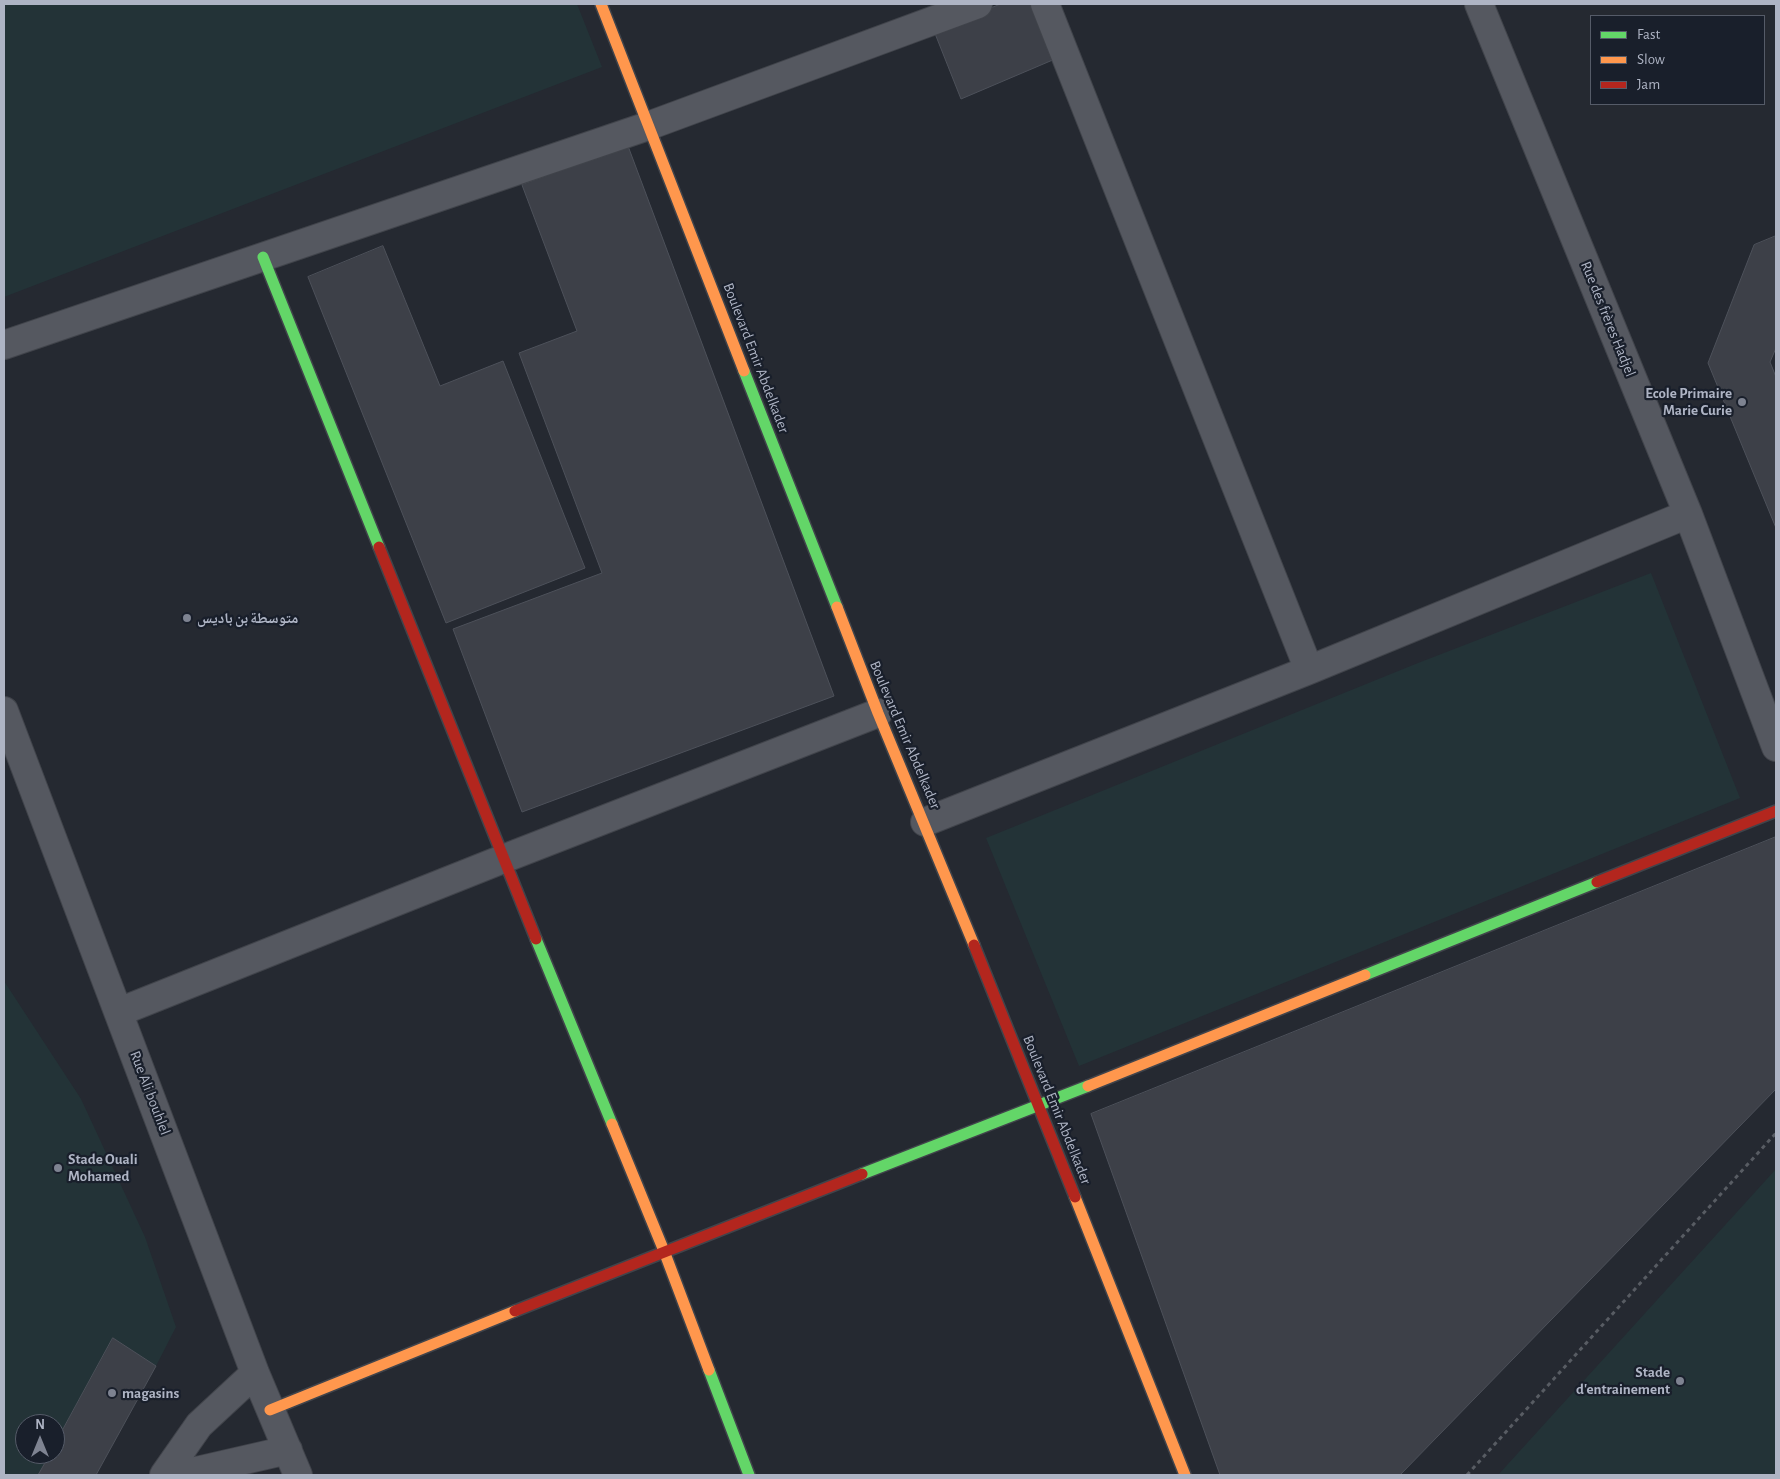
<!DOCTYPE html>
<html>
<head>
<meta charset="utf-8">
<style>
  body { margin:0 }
  #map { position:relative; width:1780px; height:1479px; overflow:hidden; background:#252931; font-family:"Alegreya Sans",sans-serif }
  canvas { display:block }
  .frame { position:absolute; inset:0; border:5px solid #aeb4c4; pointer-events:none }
  .legend { position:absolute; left:1590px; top:15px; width:175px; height:90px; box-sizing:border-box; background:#191f2b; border:1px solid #555b68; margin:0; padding:6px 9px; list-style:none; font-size:15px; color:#aeb4c4 }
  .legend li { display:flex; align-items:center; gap:10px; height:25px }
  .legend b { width:25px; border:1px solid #555b68 }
  .north { position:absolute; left:15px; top:1414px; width:50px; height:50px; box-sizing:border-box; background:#191f2b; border:1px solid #555b68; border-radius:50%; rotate:0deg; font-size:14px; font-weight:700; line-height:20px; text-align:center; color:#aeb4c4 }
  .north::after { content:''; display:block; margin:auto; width:18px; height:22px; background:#7e8391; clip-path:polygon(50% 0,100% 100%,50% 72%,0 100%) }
</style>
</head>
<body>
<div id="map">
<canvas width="1780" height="1479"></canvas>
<div class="frame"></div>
<ul class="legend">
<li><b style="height:6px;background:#63d668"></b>Fast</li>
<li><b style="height:6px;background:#ff974d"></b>Slow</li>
<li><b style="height:6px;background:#b3261e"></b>Jam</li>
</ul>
<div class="north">N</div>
</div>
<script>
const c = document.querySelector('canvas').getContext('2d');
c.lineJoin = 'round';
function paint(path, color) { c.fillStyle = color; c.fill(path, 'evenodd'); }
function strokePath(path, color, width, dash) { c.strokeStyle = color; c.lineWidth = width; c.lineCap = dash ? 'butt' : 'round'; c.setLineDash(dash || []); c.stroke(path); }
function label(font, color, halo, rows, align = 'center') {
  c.font = font + ' "Alegreya Sans","Noto Naskh Arabic",sans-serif'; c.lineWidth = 4.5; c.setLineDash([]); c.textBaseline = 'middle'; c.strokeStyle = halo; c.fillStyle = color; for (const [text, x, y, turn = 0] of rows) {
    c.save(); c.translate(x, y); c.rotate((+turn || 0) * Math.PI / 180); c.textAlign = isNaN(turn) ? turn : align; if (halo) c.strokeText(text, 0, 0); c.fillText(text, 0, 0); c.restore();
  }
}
paint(new Path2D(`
  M4,4h573l25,63 -598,230z
  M1651,573l89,225 -661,268 -93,-228 432,-175z
  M4,981l77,118 64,138 31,90 -20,39 -43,-28 -58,106v-20h-30v30h25l-12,21h-34z
  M1776,1169v306h-278z`), '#233337');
const building = new Path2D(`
  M1001,4h34l20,55 -94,40 -27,-68z
  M628,146l206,550 -312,116 -69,-183 149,-56 -83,-220 58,-22 -55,-146z
  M1776,236v112l-6,14 6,15v151l-68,-165 46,-118z
  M383,246l57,140 63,-25 82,207 -139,55 -138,-346z
  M1776,837v252l-376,386h-180l-129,-361z
  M113,1338l43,28 -60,109h-58l12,-21h5v-10z`);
paint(building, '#3d4048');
strokePath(building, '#4d515a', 1);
const street = new Path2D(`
  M1045,4l264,666
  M1479,4l209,510 88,233
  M4,345l644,-219 330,-122
  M4,711l251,662 43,102
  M925,822l384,-152 379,-156
  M119,1012l384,-153 375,-146
  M164,1475l35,-50 56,-52
  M179,1475l109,-25`);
const fast = new Path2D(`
  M263,257l116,290
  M744,371l93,236
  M536,939l76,185
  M1365,975l232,-93
  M862,1174l226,-88
  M709,1370l40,105`);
const slow = new Path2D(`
  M601,4l143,367
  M837,607l41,106 96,232
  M1088,1086l277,-111
  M612,1124l52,127 45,119
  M1075,1197l110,278
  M270,1410l245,-99`);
const jam = new Path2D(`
  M379,547l157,392
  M1597,882l179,-71
  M974,945l101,252
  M515,1311l347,-137`);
strokePath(street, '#41444b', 30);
strokePath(fast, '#41444b', 14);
strokePath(slow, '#41444b', 14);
strokePath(jam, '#41444b', 14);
strokePath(new Path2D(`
  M1467,1475l309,-342`), '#585c63', 3, [4, 4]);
strokePath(street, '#555860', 28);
strokePath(fast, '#63d668', 11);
strokePath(slow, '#ff974d', 11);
strokePath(jam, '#b3261e', 11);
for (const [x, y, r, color] of [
  [1742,402,5,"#7e8391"],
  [187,618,5,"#7e8391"],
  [58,1168,5,"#7e8391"],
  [1680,1381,5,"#7e8391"],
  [112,1393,5,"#7e8391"]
]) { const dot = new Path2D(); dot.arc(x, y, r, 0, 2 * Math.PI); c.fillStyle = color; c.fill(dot); strokePath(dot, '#191f2b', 2); }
label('15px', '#aeb4c4', '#191f2b', [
  ["Rue des frères Hadjel",1608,319,68],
  ["Boulevard Emir Abdelkader",756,358,69],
  ["Boulevard Emir Abdelkader",905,735,67],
  ["Rue Ali bouhlel",150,1093,69],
  ["Boulevard Emir Abdelkader",1057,1110,68]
]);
label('bold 15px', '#aeb4c4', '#191f2b', [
  ["Ecole Primaire",1732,393,"right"],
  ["Marie Curie",1732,410,"right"],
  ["متوسطة بن باديس",197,618],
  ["Stade Ouali",68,1159],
  ["Mohamed",68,1176],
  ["Stade",1670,1372,"right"],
  ["d'entrainement",1670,1389,"right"],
  ["magasins",122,1393]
], 'left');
</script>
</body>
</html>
